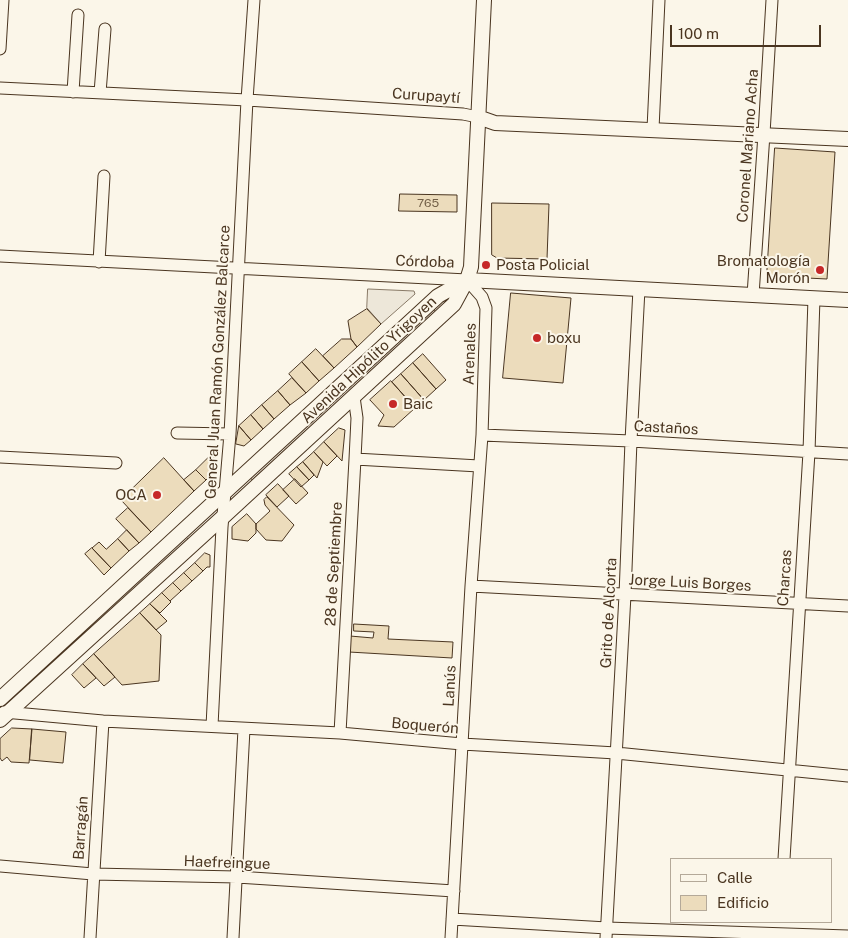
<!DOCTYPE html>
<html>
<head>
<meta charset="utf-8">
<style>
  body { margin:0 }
  #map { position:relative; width:848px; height:938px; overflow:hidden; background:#fbf6e9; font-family:"Public Sans",sans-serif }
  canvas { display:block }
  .legend { position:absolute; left:670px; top:858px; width:162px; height:65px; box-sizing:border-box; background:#fbf6e9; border:1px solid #b4a999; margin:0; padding:6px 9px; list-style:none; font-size:15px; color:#4a3520 }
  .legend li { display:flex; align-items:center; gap:10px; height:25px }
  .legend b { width:25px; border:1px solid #b4a999 }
  .scale { position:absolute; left:670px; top:25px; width:151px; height:22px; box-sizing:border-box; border:2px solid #4a3520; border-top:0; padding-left:6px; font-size:15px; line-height:18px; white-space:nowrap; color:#4a3520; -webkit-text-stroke:4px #fbf6e9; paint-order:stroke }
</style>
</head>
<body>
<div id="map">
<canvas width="848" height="938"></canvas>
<ul class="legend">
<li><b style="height:6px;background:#fbf6e9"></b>Calle</li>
<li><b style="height:14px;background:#ecdcbc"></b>Edificio</li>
</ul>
<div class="scale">100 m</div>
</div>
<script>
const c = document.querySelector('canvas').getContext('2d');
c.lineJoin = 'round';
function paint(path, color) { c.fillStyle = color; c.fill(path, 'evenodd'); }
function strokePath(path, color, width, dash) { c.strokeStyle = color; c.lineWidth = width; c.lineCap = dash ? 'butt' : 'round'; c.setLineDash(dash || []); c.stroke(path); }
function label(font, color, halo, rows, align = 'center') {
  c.font = font + ' "Public Sans",sans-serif'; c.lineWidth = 4; c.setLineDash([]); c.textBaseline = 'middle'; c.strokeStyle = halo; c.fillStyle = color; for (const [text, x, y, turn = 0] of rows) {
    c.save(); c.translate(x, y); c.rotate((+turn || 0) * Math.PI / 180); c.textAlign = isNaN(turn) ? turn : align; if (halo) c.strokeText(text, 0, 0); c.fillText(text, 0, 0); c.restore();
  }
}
const green = new Path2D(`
  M433,309l3,3 -184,168 -2,-3z
  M185,536l3,3 -159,147 -3,-3z`);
paint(green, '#ede6d9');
strokePath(green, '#887966', 1);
const parking = new Path2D(`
  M368,289l46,2 1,3 -34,30 -14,-16z`);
paint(parking, '#ede7d9');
strokePath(parking, '#887966', 1);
const building = new Path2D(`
  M775,148l60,4 -8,127 -60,-3z
  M400,194l57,1v17l-58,-1z
  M492,203l57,1 -2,55 -50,-1 -5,-3z
  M511,293l60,5 -8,85 -60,-5z
  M367,309l14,15 -24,23 -6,-8 -3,-18z
  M342,339h9l6,8 -23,21 -11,-12z
  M316,349l18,19 -15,13 -17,-19z
  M423,354l23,26 -10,9 -23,-26z
  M302,362l17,19 -13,12 -17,-19z
  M413,363l23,26 -12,11 -23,-26z
  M401,374l23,26 -9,8 -23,-26z
  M292,378l14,15 -16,12 -12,-14z
  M391,381l24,27 -21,19 -16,-1 6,-11 -14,-15z
  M278,391l12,14 -16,14 -12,-14z
  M262,405l12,14 -11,10 -12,-14z
  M251,415l12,14 -12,11 -12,-14z
  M239,426l12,14 -7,6 -8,-2z
  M339,428l6,2 -3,31 -18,-19z
  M324,442l13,14 -10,10 -13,-14z
  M314,452l9,10 -6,16 -14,-16z
  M164,458l30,33 -43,41 -30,-32z
  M208,458h8l-1,13 -9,9 -10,-10z
  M303,462l11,13 -5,5 -12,-13z
  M297,467l12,13 -8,7 -12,-13z
  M196,470l10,10 -12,11 -10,-11z
  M295,479l13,14 -12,11 -13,-14z
  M278,484l11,12 -12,11 -11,-12z
  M267,497l27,28 -12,16 -16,-1 -10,-11v-5l14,-13 -5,-6 -1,-5z
  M128,508l23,24 -12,11 -23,-24z
  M247,514l9,10v9l-8,8 -16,-2v-12z
  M127,530l12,13 -10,8 -11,-12z
  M118,539l11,12 -18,17 -19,-20 7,-6 7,7z
  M92,548l19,20 -7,7 -19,-21z
  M205,553l5,2v12h-3l-4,4 -8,-8z
  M195,563l8,8 -11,10 -8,-8z
  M184,573l8,8 -11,10 -8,-8z
  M173,583l8,8 -11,10 -8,-8z
  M162,593l9,9 -11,11 -10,-9z
  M150,604l17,17 -11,9 -16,-17z
  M140,613l21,22 -2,46 -37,4 -28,-31z
  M354,624l35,2 -1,13 65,3 -1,16 -103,-6 1,-16 23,2 1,-6 -20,-1z
  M94,654l21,23 -11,9 -21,-22z
  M83,664l13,14 -12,10 -12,-13z
  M12,728l20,1 -3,34 -18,-1 -4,-5 -5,4 -2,-3v-19z
  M32,729l34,3 -3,31 -33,-3z`);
paint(building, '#ecdcbc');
strokePath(building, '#4a3520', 1);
const minor = new Path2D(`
  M0,49l3,-49
  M0,88l247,12 216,14 15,3
  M73,92l5,-77
  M100,93l5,-64
  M653,129l6,-129
  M0,256l467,24 15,17 4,11 -4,127 -11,151 -20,352
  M99,262l5,-86
  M753,295l11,-161 8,-134
  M177,433l53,1
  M482,435l149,6 217,13
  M0,457l116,6
  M355,459l124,7
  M471,586l377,20
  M4,712l99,9 237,12 122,11 154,9 232,23
  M212,726l10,-199 8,-93 17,-334 7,-100
  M340,733l15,-274 2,-41 -3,-21
  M784,859l25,-407 5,-154
  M0,866l93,8 144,3 217,14
  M452,919l155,9 241,8
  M90,938l13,-217
  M233,938l11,-209
  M606,938l19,-343 6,-154 8,-152`);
const major = new Path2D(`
  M478,117l17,6 353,16
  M467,280l381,20
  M0,699l438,-403 28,-16
  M0,720l223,-203 231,-213 13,-24 4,-13 13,-267`);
strokePath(minor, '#4a3520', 13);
strokePath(major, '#4a3520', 16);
strokePath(minor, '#fbf6e9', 11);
strokePath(major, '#fbf6e9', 14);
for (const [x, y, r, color] of [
  [486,265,5,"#c62828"],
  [820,270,5,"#c62828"],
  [537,338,5,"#c62828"],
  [393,404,5,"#c62828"],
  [157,495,5,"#c62828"]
]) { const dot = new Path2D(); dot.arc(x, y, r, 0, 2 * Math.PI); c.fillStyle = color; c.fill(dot); strokePath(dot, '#fbf6e9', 2); }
label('12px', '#725f47', null, [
  ["765",428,203]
]);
label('15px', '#4a3520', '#fbf6e9', [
  ["Curupaytí",426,96,4],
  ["Coronel Mariano Acha",748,146,-86],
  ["Córdoba",425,262,2],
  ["Arenales",470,354,-88],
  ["Avenida Hipólito Yrigoyen",369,360,-43],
  ["General Juan Ramón González Balcarce",218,362,-87],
  ["Castaños",666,428,3],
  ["28 de Septiembre",334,564,-87],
  ["Charcas",785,578,-86],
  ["Jorge Luis Borges",690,583,3],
  ["Grito de Alcorta",609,613,-87],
  ["Lanús",450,686,-87],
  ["Boquerón",425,726,5],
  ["Barragán",81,828,-86],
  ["Haefreingue",227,863,2]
]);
label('15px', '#4a3520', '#fbf6e9', [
  ["Bromatología",810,261,"right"],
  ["Morón",810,278,"right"],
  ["Posta Policial",496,265],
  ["boxu",547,338],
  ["Baic",403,404],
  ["OCA",147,495,"right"]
], 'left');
</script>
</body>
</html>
